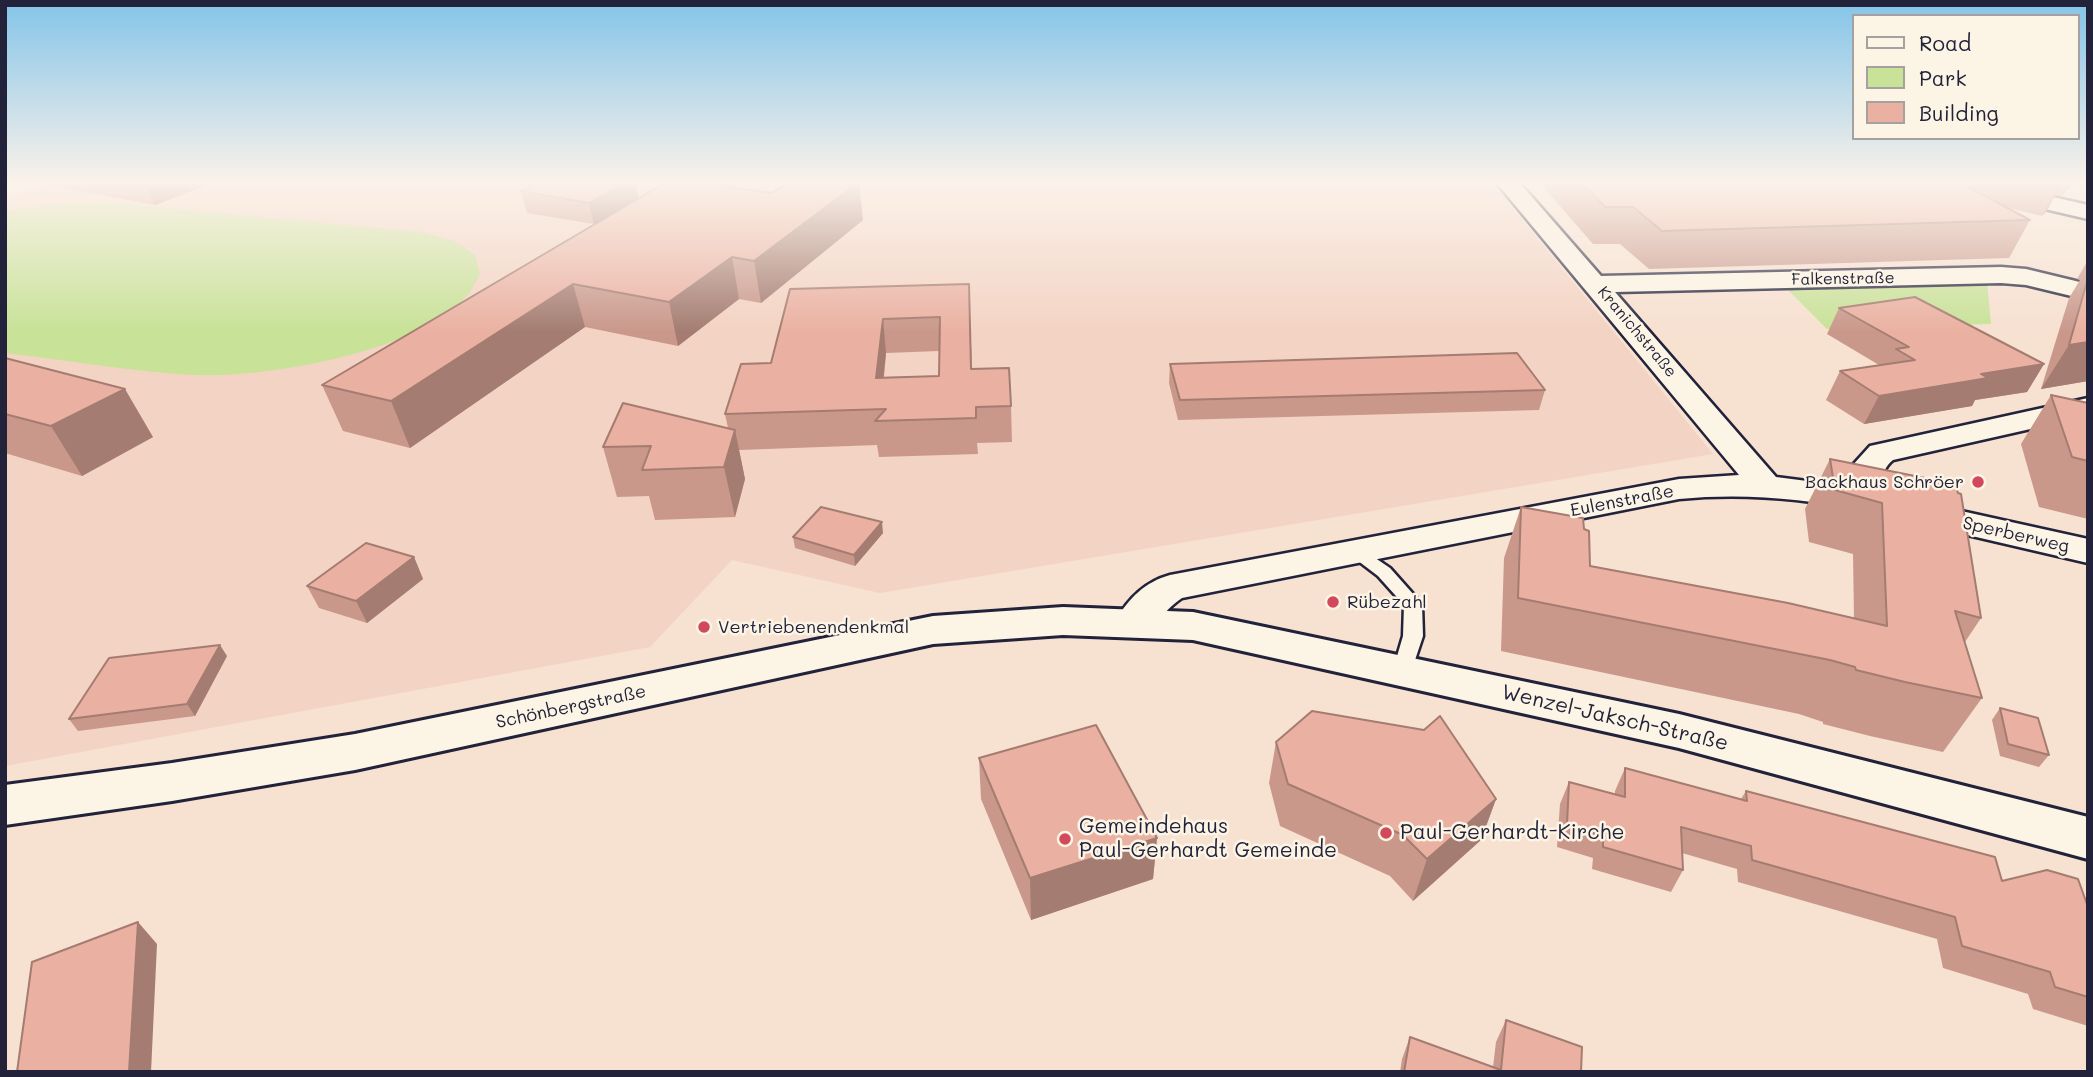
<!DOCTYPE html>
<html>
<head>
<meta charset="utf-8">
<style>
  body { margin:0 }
  #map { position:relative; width:2093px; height:1077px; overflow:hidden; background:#f7e1d1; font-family:Mali,sans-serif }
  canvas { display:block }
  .frame { position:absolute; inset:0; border:7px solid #22223b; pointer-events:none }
  .legend { position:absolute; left:1852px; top:14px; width:228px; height:126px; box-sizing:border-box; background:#fcf5e5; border:2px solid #a5a1a1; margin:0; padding:9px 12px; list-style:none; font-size:21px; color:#22223b }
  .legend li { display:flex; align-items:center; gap:14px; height:35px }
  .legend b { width:35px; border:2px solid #a5a1a1 }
</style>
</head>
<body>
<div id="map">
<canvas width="2093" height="1077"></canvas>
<div class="frame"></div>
<ul class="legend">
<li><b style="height:9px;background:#fcf5e5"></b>Road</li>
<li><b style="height:19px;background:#c8e298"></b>Park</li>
<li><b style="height:19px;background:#eab1a2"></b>Building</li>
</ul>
</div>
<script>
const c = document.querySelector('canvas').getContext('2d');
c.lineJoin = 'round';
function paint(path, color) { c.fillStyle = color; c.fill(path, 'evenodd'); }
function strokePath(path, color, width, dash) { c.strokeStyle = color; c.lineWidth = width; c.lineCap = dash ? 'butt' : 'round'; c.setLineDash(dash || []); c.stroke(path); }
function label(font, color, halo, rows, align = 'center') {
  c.font = font + ' Mali,sans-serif'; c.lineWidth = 5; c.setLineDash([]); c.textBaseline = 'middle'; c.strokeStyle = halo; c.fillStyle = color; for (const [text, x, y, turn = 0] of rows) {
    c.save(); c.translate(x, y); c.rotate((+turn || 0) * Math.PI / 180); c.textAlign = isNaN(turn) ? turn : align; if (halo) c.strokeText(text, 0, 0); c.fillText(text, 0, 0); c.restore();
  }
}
paint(new Path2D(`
  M56,181h1435l222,273 -833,139 -148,-33 -82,87 -645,119v-568z`), '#f3d3c3');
paint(new Path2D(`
  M67,203h47l306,29 34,9 21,14 5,19c-5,8 -8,17 -14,23 -49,55 -199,81 -271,78 -63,-3 -127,-15 -190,-22v-142z
  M1987,282l4,42 -164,5 -40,-40z`), '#c8e298');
const lane = new Path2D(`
  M1359,547l31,21 32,36 1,32 -13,39h-14l-3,-5 10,-34 1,-31 -26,-29 -25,-19 -3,-4z`);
const street = new Path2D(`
  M1495,181h23l83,95 400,-9 25,2 62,15v16l-62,-15 -25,-2 -386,9 161,185 70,9 5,-19 19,-21 218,-48v18l-195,44c-17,13 -7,33 -18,47l-12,4c-61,-13 -121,-18 -184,-12l-497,99c-25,16 -27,41 -60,32l-6,-10c13,-22 29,-38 54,-45l509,-96 60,-4z
  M1943,181h40l105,24v14l-142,-33z
  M1916,501l172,38v24l-185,-43 -5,-8 5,-8z`);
const secondary = new Path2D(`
  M1063,607l130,5 486,102 409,103v42l-409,-111 -486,-108 -130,-5 -130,9 -578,126 -183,31 -167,24v-40l167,-22 183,-29 578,-118z`);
strokePath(lane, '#22223b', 5);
strokePath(street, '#22223b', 5);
strokePath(secondary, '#22223b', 6);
paint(lane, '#fcf5e5');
paint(street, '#fcf5e5');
paint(secondary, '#fcf5e5');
paint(new Path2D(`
  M27,181h190l-62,24z
  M1188,181h51l-1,3 -48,1z
  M1538,181h538l-15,15 -6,-1 -9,17 -4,4 -37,-9 25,13 -21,38 -360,11 -29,-25h-27z
  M521,191l118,7 224,22 -102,83 -22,-4 -61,47 -93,-19 -175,121 -67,-17 -21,-46 272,-161 -67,-11z
  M2088,260v121l-47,8 28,-91 11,-18 -3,-1z
  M790,289l180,27 2,53 39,37 1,36 -35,1 1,11 -99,3 -2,-12 -138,5 6,29 -10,38 -80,3 -6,-24 -32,1 -14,-50 125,-19 -3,-14 46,-51zM939,351v25l-55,1 2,-24z
  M1839,308l205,56 -17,28 -52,8 -3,6 -108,18 -38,-24 14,-29 39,-6 -52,-31z
  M5,358l148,79 -71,39 -77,-23z
  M1170,364l375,26 -6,20 -361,10 -9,-37z
  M2051,395l37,8v116l-49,-12 -18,-63z
  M1830,459l125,25 26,134 -16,24 17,56 -39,54 -73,-16 -47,-12v-2l-24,-8 -298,-63 3,-93 17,-51 63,22 6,37 264,52 -1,-64 -44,-12 -4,-33z
  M883,533l-28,33 -60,-18 -2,-11z
  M414,557l9,22 -56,44 -48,-15 -12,-22z
  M227,656l-32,60 -117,15 -9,-12z
  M2000,708l49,47 -10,12 -39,-11 -8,-36z
  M1276,742l220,57 -15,41 -68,61 -23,-25 -110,-50 -11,-43z
  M979,758l178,80 -4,41 -122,41 -50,-121z
  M1625,768l116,31 5,-8 256,90 86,26v119l-55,-17 -5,-15 -85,-26 -6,-29 -199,-57 -1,-13 -55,-16 1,17 -12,22 -79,-23 1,-11 -36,-11 3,-43 9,-22 46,13v-4z
  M1506,1020l75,52h-181l2,-13 8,-22 83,30 3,-25z`), '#c9988b');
paint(new Path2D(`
  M153,181h64l-62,24 -10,-21z
  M628,181h7l4,18 -45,25 -5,-21z
  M2061,181h2l-17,31 -4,4z
  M2070,181h6l-15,15z
  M859,182l4,38 -102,83 -7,-42z
  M732,257l7,42 -61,47 -9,-44z
  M573,284l12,43 -175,121 -19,-47z
  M883,319l3,34 -6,56 -4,-31z
  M2088,342v39l-47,8 28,-44z
  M2044,364l-17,28 -52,8 -3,6 -108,18 15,-28 102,-22z
  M125,389l28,48 -71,39 -31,-50z
  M735,430l10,49 -10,38 -11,-50z
  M882,522l1,11 -28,33 -1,-11z
  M414,557l9,22 -56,44 -11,-22z
  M220,645l7,11 -32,60 -8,-12z
  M1496,799l-15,41 -68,61 14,-42z
  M1157,838l-4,41 -122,41 -1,-42z
  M138,922l19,22 -6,128h-22z`), '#a47c71');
const building = new Path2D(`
  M127,181h26l-8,3z
  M542,181h86l-39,22 -68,-12z
  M668,181h22l82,12 19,-12h61l7,1 -105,79 -22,-4 -63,45 -96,-18 -182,117 -69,-16z
  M1580,181h377l73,39 -368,11 -29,-24h-28z
  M2088,278v64l-19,3z
  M969,284l2,85 38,-1 2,38 -35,1v11l-101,3 11,-12 -161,5 16,-50 30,-1 19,-74zM940,317l-1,59 -63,2 7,-59z
  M1915,297l129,67 -63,10 7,4 -109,18 -39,-25 75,-11 -19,-11 13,-2 -70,-39z
  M1517,353l28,37 -365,10 -10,-36z
  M5,358l120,31 -74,37 -46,-12z
  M2051,395l37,8v58l-16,-4z
  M623,403l112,27 -11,37 -82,3 9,-24 -48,1z
  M1830,459l125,25 3,9 3,1 20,124 -26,-7 27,87 -77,-16 -49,-12 -1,-3 -25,-7 -312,-62 3,-91 62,11 1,11 5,2 1,35 198,37 99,23 -5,-123 -47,-13z
  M821,507l61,15 -28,33 -61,-18z
  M366,543l48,14 -58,44 -49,-15z
  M220,645l-33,59 -118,15 40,-61z
  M2000,708l38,10 11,37 -41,-11z
  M1312,711l112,19 16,-14 56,83 -69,60 -24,-24 -115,-51 -12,-42z
  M1096,725l61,113 -127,40 -51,-120z
  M1625,768l122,33 -1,-10 249,66 7,24 45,-11 31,9 10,28v90l-33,-10 -5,-15 -88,-26 -7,-29 -203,-57 -1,-14 -70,-19 2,43 -80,-23v-12l-36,-10 2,-43 56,15z
  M138,922l-9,150h-112l15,-110z
  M1506,1020l76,27 -1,25h-177l6,-35 91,33z`);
paint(building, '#eab1a2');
strokePath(building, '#a47c71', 2);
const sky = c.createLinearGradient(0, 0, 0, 332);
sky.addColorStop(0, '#83c4e9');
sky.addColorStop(0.55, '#fbf2ea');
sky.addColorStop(1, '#fbf2ea00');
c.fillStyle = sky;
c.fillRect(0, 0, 2093, 332);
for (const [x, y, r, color] of [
  [1978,482,7,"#d1495b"],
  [1333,602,7,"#d1495b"],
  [704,627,7,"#d1495b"],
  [1386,833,7,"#d1495b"],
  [1065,839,7,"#d1495b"]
]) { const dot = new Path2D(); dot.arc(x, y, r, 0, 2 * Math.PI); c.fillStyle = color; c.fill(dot); strokePath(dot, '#fcf5e5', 2.5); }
label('16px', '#22223b', '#fcf5e5', [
  ["Falkenstraße",1843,279,-1],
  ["Kranichstraße",1637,332,50]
]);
label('18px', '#22223b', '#fcf5e5', [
  ["Backhaus Schröer",1964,482,"right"],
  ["Rübezahl",1347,602],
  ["Vertriebenendenkmal",718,627]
], 'left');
label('18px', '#22223b', '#fcf5e5', [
  ["Eulenstraße",1622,501,-11],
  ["Sperberweg",2016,535,13],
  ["Schönbergstraße",571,707,-12]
]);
label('21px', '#22223b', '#fcf5e5', [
  ["Wenzel-Jaksch-Straße",1615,718,13]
]);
label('21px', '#22223b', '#fcf5e5', [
  ["Gemeindehaus",1079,827],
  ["Paul-Gerhardt Gemeinde",1079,851],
  ["Paul-Gerhardt-Kirche",1400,833]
], 'left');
</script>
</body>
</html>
